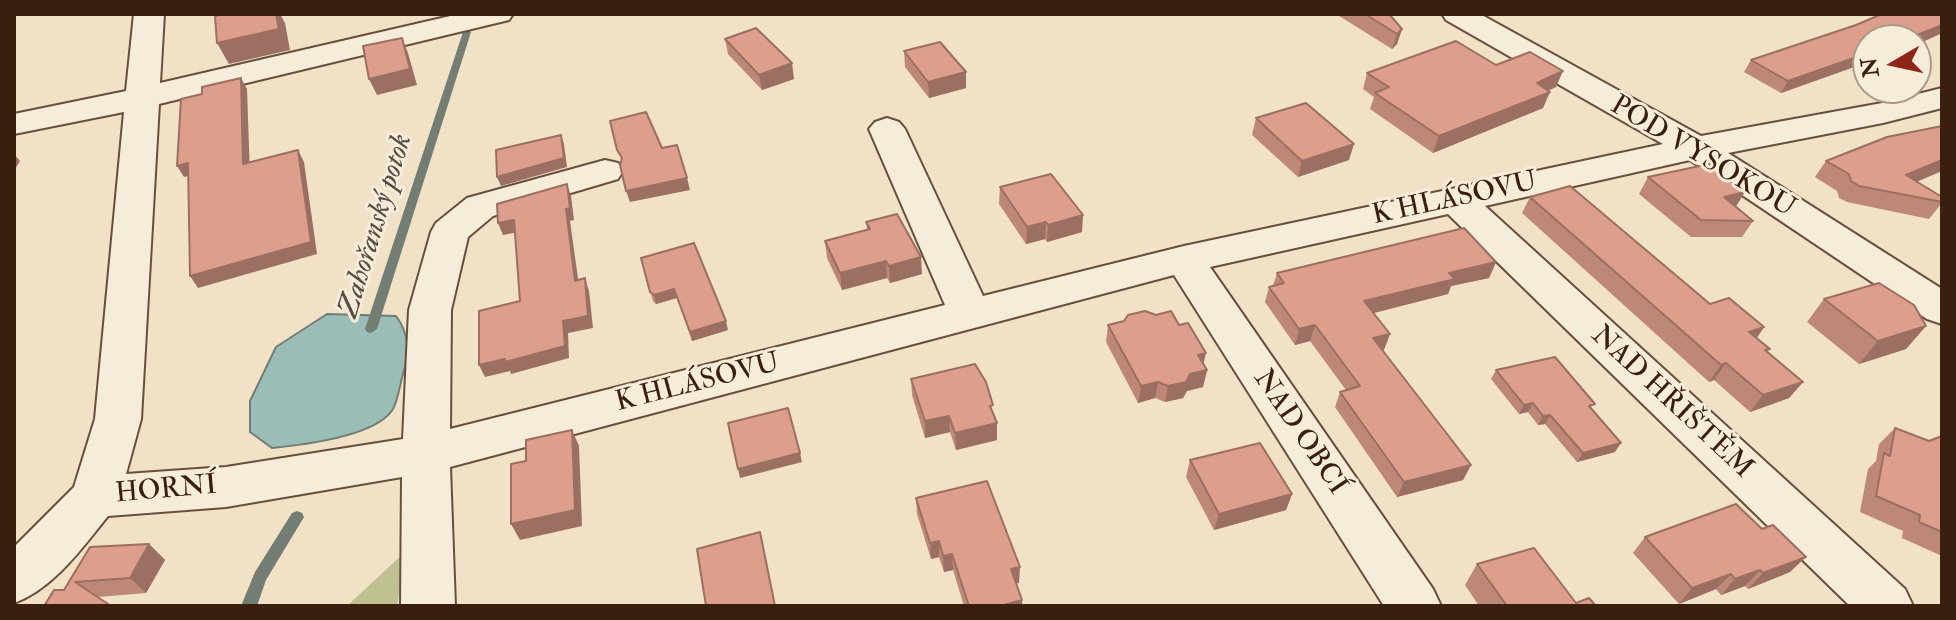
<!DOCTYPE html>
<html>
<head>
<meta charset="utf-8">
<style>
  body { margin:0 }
  #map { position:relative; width:1956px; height:620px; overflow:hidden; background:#f1e1c6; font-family:"IM FELL Double Pica",serif }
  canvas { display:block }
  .frame { position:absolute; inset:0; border:16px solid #3a1e0e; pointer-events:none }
  .north { position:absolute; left:1852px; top:24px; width:80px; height:80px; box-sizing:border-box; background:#f6ecda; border:2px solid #ab9a88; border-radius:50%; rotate:261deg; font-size:22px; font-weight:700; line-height:32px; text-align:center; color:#3a1e0e }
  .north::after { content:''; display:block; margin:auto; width:28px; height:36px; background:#8f2418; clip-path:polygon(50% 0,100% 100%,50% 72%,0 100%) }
</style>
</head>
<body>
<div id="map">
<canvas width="1956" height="620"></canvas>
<div class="frame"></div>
<div class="north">N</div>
</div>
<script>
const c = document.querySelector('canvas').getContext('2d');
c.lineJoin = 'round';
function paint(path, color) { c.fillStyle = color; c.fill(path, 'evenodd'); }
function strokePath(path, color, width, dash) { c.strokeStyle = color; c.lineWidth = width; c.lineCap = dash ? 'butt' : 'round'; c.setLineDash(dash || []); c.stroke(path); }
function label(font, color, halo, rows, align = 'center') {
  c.font = font + ' "IM FELL Double Pica",serif'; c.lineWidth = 6; c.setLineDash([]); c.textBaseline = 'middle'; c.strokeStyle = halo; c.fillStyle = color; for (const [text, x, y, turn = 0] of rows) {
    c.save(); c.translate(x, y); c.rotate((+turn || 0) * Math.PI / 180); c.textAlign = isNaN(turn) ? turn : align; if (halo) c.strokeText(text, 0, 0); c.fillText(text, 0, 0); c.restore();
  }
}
paint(new Path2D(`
  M406,551l-9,55h-50z`), '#bfc192');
const water = new Path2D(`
  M327,314l69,2c13,17 14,37 7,58 -3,10 -5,26 -10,35 -17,28 -91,36 -121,39l-22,-16v-31l26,-54z`);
paint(water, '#9bbdb8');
strokePath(water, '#747d74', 2);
paint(new Path2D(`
  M467,29l4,3 -94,297 -6,4 -4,-1 -2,-3 98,-297z
  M297,511l5,2 2,4 -38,63 -9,26h-16l14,-34 37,-59z`), '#747d74');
const minor = new Path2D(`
  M134,14h30l-4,69 299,-69h54l-4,6 -350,84 -18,315 -15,55 100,-7 177,-28 6,-129 22,-78 5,-9 31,-25 138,-38 13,3 5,8 -5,8 -125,37 -25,21 -17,73 -1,119 495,-124 -76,-176 6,-7 12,-4 12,4 6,7 78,167 201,-50 479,-102 -217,-124 -4,-6h38l221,122 181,-33 60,-15v20l-59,15 -155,30 214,136v35l-15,-5 -237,-159 -205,46 420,383 8,17h-63l-402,-392 -238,53 223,322 8,17h-57l-210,-331 -724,192 5,139h-54l1,-129 -176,30 -118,9c-26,32 -55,73 -94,87v-56l60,-60 21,-68 29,-307 -110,22v-20l112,-23z`);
strokePath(minor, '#684f3c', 4);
paint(minor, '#f6ecda');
paint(new Path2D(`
  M1336,14h53l13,15 -5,15 -5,5z
  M1942,14v19l-26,12 -48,-5v22l-87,31 -37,-21 7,-12z
  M725,39l69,40 -32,11 -34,-36z
  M904,51l62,37 -37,10 -24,-31z
  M1496,65l60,22 -7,3 -6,18 -110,45 -63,-44 4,-12 -11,-8 4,-16z
  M1256,118l93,42 -51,17 -46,-42z
  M1826,161l91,21 25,15v6l-13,16 -82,-17 -8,-4 -2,-7 -22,-14z
  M1648,177l97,15 -9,14 17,15 -11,16h-51l-52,-43z
  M1000,187l82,45 -35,10 -2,-3 -19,5 -27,-40z
  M1530,197l180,107 54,23 -7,11 13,11 -3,3 36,30 -14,16 -39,14 -36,-32 -5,2 -187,-169z
  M866,222l56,52 -32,9 -3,-5 -45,12 -15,-32 -2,-17 42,-11z
  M641,258l87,72 -36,11 -15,-43 -21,6 -3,-3z
  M1496,262l-7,16 -38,8 -3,8 -75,19 11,37h-2l89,115 -8,15 -66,17 -62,-90 5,-15 6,-2 -36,-49 -15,4 -30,-43 4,-15 4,-1 4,-13z
  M1824,299l102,27 -20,23 -47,15 -52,-42z
  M1108,325l95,40 4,5 -4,17 -16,4 -4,7 -18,4 -10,-4 -17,5 -32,-61z
  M1496,370l96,39 23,43 -38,10 -32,-38 -7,1 -10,-13 -9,2 -28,-35z
  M911,379l82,35 4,26 -41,10 -6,-18 -25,6 -13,-43z
  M1895,428l34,13 13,-5v120l-40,-18 1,-7 -43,-19 8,-43 8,-8 3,-17z
  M1190,460l102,34 -6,16 -72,20 -28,-53z
  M916,498l103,85h-3l6,23h-58l-11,-36 -9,2 -5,-15 -8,2 -14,-45z
  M1645,537l145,35 -42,17 -3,-3 -24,9 -5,-6 -37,15 -46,-51z
  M149,544l16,16 -19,33 -48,4 -34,-7 26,-43z
  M1477,564l99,39 20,3h-117l-14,-21z`), '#be8878');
paint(new Path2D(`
  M274,14h6l5,9 5,27 -61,14 -12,-21z
  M1942,25v8l-26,12v-5h-11z
  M1402,29l-5,15 -5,5 5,-15z
  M402,38l6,15 9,32 -40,10 -8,-16z
  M1868,53v9l-87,31 7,-12z
  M792,63l2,16 -32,11 -3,-15z
  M1563,71l-7,16 -26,12 7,-16z
  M966,72v16l-37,10 -1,-16z
  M241,78l6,11 3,87 -7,-12z
  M1550,92l-7,16 -110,45 6,-17z
  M561,135l3,9 3,23 -66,19 -4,-9z
  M1354,144l-5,16 -51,17 4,-16z
  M298,150l6,12 13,92 -119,34 -8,-12z
  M14,154l6,7 -6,10z
  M1942,160v11l-49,21 13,-17z
  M188,163l7,12 -11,2 -7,-11z
  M687,178l3,12 -60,12 -4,-11z
  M567,184l4,12 3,24 -4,1 10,72 -5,-12 -9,-72z
  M1745,192l-11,17 -10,-12z
  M1083,215l-1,17 -35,10 1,-17z
  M514,220l5,12 -16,3 -5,-12z
  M1046,222l-1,17 -19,5 1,-17z
  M921,257l1,17 -32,9 -1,-17z
  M886,261l1,17 -45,12 -2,-17z
  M1496,262l-7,16 -38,8 -3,8 -90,23 6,-16 85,-28z
  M585,278l4,13 4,37 -25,5 1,25 -58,16 -1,-3 -25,6 -6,-12 26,-6 58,-38z
  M674,289l3,9 -21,6 -2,-9z
  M726,321l2,9 -36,11 -2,-9z
  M1315,325l-5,16 -15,4 4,-16z
  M1926,326l-20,23 -47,15 19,-23z
  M1764,327l-12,17 -3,-12z
  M1390,334l-6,16 -17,4 6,-16z
  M1206,353l-4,17 -4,-15z
  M1726,363l-12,17 -5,2 12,-17z
  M1207,370l-4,17 -16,4 -4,7 -18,4 3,-16 22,-12z
  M1158,382l-3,16 -17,5 3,-17z
  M1803,382l-14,16 -39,14 13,-17z
  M1533,403l-5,9 -9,2 5,-9z
  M1550,415l-5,9 -7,1 5,-9z
  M949,416l1,16 -25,6v-17z
  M997,423v17l-41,10 -1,-17z
  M572,430l7,16 3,80 -62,14 -9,-16z
  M1621,443l-6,9 -38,10 6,-9z
  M800,453l2,9 -62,16 -2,-9z
  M1471,465l-8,15 -66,17 7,-15z
  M1292,494l-6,16 -72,20 5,-16z
  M939,541v16l-8,2 -1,-16z
  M149,544l16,16 -19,33 -16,-15z
  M952,554l1,16 -9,2 -1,-16z
  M1806,557l-16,15 -42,17 15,-16z
  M1020,567l-1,16 -9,2 1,-16z
  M1760,570l-15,16 -24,9 14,-16z
  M1731,574l-15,15 -37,15 13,-16z
  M1022,600v6h-22z`), '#9b6f62');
const building = new Path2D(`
  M223,14h53l3,15 -62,14 -2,-27z
  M1365,14h24l13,15 -5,5z
  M1882,14h60v11l-37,15h-37v13l-80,28 -37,-21 105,-35z
  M756,28l36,35 -33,12 -34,-36z
  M402,38l8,31 -41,10 -6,-33z
  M1456,41l40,24 34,-13 33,19 -26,12 13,9 -111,44 -64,-43 14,-6 -22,-14z
  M940,42l26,30 -38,10 -24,-31z
  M241,78l2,86 55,-14 13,92 -121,34 -2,-113 -11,3 4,-67 21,-5v-7z
  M1306,103l48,41 -52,17 -46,-43z
  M646,112l16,36 15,-3 10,33 -61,13 -6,-26 2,-7 -5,-8 -7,-29z
  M1942,126v34l-36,15 36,22v5l-83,-16 -8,-5 -2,-7 -23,-13 61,-24z
  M561,135l3,23 -67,19 -1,-27z
  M1709,164l36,28 -21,5 29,24 -52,-1 -53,-43z
  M1051,174l32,41 -35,10 -2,-3 -19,5 -27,-40z
  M567,184l3,24 -4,1 9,72 10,-3 3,38 -25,5 2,25 -60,16v-3l-26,6v-54l41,-10 -6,-81 -16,3 -1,-19z
  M1570,186l140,118 19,-6 35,29 -15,5 21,17 -5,1 38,32 -40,13 -37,-32 -5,2 -191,-168z
  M897,214l24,43 -32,9 -3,-5 -46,12 -15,-32 45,-12 -4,-7z
  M1464,228l32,34 -47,11 6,6 -91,22 26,33 -17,4 98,127 -67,17 -64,-90 20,-6 -45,-61 -16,4 -30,-42 15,-4 -7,-10z
  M694,243l32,78 -36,11 -16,-43 -20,6 -4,-3 -9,-34z
  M1879,283l35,22 12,21 -48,15 -54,-42z
  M1145,311l11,4 15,-4 8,14 9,-2 18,30 -8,2 9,15 -17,4 -4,8 -18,4 -10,-4 -17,4 -33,-61 16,-4 4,-6z
  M1555,357l40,47 -6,2 32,37 -38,10 -33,-38 -7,1 -10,-13 -9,2 -28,-35z
  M975,364l11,18 7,23 -3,1 7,17 -42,10 -6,-17 -24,5 -14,-42z
  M788,408l12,45 -62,16 -10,-46z
  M1895,428l34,13 13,-5v96l-23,-10 1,-7 -44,-19 8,-43 6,3z
  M572,430l3,80 -64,14v-60l15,-3v-21z
  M1260,443l32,51 -73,20 -29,-54z
  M987,481l33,86 -9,2 11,31 -22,6h-31l-17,-52 -9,2 -4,-15 -9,2 -14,-45z
  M1736,504l26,25 11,-4 33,32 -43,16 -3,-3 -25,9 -4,-5 -39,14 -47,-51z
  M760,532l15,74h-69l-9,-57z
  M149,544l-19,34 -55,4 36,24h-67l10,-16h10l26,-43z
  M1534,548l42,55 13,-5 7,8h-89l-30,-42z`);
paint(building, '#dd9e8c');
strokePath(building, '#9b6f62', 2);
label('28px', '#3a1e0e', '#f6ecda', [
  ["POD VYSOKOU",1702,158,31],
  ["K HLÁSOVU",1455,200,-12],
  ["K HLÁSOVU",698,384,-14],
  ["NAD HŘIŠTĚM",1671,403,43],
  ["NAD OBCÍ",1299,433,56],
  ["HORNÍ",166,491,-5]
]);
label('italic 30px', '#574e41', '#f6ecda', [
  ["Zahořanský potok",377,226,-73]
]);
</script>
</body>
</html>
